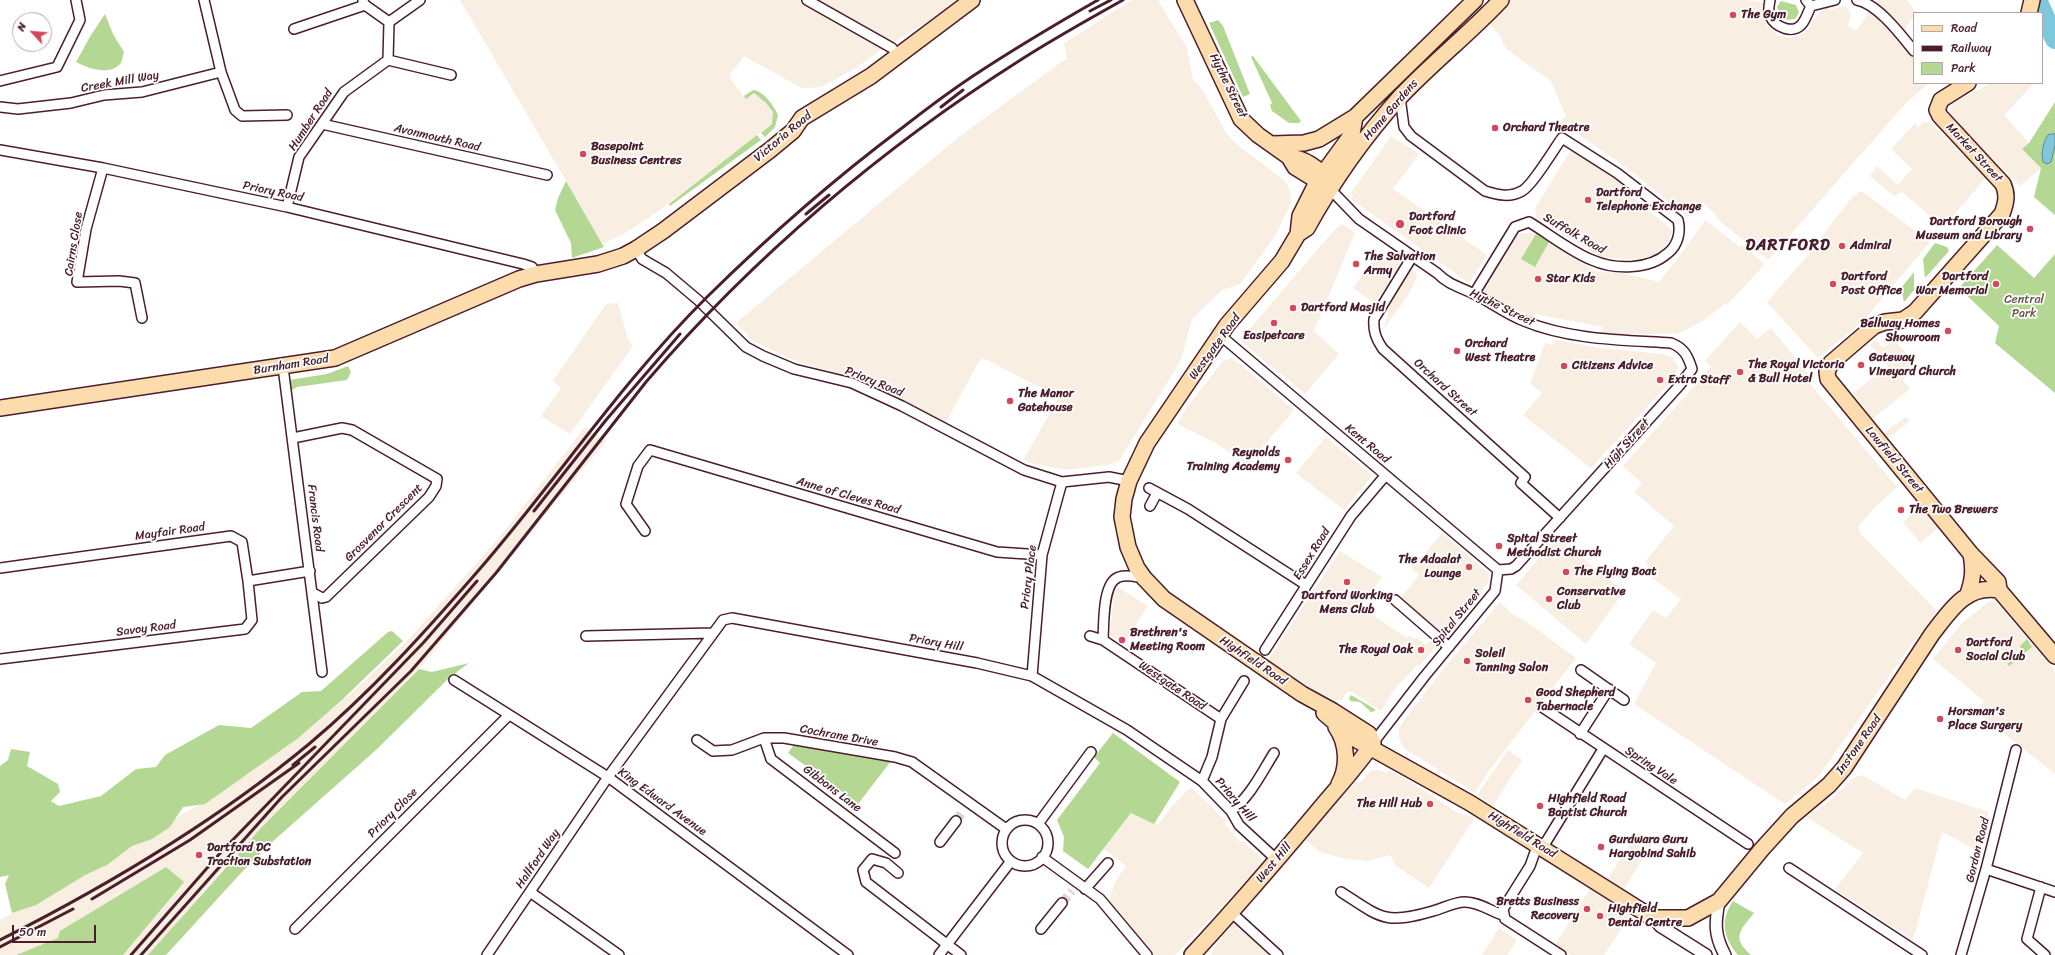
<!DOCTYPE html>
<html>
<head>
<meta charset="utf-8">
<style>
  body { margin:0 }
  #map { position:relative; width:2055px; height:955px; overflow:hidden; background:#fff; font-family:Sriracha,sans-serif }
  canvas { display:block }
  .legend { position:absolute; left:1913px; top:12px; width:130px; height:72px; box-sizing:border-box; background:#fff; border:1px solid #b7a5aa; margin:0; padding:5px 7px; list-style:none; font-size:12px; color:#4a1f2b }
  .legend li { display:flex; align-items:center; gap:8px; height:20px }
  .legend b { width:20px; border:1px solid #b7a5aa }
  .north { position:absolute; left:12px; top:12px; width:40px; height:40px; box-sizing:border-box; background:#fff; border:1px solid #b7a5aa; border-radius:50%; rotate:296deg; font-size:11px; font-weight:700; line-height:16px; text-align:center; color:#4a1f2b }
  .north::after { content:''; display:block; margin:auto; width:14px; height:18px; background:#d1495b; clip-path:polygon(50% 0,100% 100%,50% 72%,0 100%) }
  .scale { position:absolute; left:12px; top:925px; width:84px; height:18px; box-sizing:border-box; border:2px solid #4a1f2b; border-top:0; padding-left:5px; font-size:12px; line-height:14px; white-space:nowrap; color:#4a1f2b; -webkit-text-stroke:3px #fff; paint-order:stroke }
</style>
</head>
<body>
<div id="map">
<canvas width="2055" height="955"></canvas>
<ul class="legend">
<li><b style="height:5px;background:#fcdcac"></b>Road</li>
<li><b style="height:5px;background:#4a1f2b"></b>Railway</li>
<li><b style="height:11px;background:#b4d893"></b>Park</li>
</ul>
<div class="north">N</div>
<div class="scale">50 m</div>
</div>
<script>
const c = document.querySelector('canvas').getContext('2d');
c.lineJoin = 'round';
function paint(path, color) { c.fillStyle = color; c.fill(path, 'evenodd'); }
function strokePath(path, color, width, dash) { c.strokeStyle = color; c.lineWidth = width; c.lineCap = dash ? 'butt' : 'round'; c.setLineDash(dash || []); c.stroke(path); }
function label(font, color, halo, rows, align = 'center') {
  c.font = font + ' Sriracha,sans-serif'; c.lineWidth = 3.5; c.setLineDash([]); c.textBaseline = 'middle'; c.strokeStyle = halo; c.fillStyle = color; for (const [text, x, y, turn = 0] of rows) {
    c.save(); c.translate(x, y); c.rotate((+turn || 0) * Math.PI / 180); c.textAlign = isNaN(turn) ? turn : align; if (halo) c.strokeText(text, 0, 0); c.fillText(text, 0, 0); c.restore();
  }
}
paint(new Path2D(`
  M460,0h497l-27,20 -49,30 -27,19 -33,18 -17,1 -6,-2 -54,-30 -14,19 1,5 15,19 8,-6 16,14 4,10 -2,7 -109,84 -36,24 -24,12z
  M1132,0h26l29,48 6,31 10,12 24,43 7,8 51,39 5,10 1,12 -16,33 -35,48 -18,6 -30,29 -11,41 -62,101 -12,4 -40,5 -36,-7 -7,-4 35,-62 -76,-39 -6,7 -33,61 -92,-48 -54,-16 -45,-21 -17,-18 224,-187 107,-78 -3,-15z
  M1510,0h237l16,3v12l4,11 12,10 10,2 11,-3 8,-4 5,-10 9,-11 6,-3 2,3 15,-4 4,3 2,6 -3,11 8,5 14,-20 12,11 32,34v27h15l-23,20 -138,157 -52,-42 1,-2 -15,-14 -14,15 -62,-50 -44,-30 -8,-9 -6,2 -6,-2 -2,-7 6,-5 -15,-35 -42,-30 -6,-7 -3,-9 -12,-12z
  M1877,0h30l9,13 -13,19 -28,-28z
  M1991,83h43l-30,32 25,28 -7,6 19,19 -21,18 -53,-53 -17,-21 3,-9z
  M1923,122l8,1 55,55 -43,49 -41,-35 -8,4 -24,-20 7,-10 21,19 14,-16 -21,-20 24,-26 3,4z
  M1391,136l28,18 -26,35 94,66 -18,28 -118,-84 2,-4 -2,-2z
  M1571,150l56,37 -2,4 48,40 -9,17 -10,7 -11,3 -15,1 -28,-2 -63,-39 -2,-10z
  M1859,192h4l67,50 -66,78 -46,38 -51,-56 54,-62v-3l33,-42 1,1z
  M1705,220l35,27 2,-2 23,19 -38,41 -2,-1 -24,18 -24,12h-55l-19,-2v-5l-68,-13 -2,4 -51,-27 36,-58h15l64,39 25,1 37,9 30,-39z
  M1340,225h4l11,8 -41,98 25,23 -34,40 -63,-52v-4l81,-95z
  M1379,251l22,15 -27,37 -21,-15z
  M1410,270l8,4 -2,5 -9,18 -23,31 6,-23z
  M618,303l10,37 5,6 -63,88 -29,-18 20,-28 -8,-7 53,-77z
  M1740,322l17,17 14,-11 42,51 -4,3 2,3 86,102 -23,21 -15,18v6l78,79 -26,34 -93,132 -33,27 -151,-100 22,-41 -27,-19 24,-34 13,8 15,-19 -37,-27 4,-7 -3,-3 29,-36 -40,-34 8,-9 -19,-17 88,-99 -6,-6z
  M1555,340l45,8 64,6 8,3 6,9 -1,7 -4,6 -82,89 -68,-53 19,-22 -12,-9 15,-41 9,2z
  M1876,340l6,7 14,-5 22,24 -15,14 7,9 -38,30 -19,-26 35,-27 -18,-21z
  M1232,358l62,52 -46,54 -34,-22 -37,-18 8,-14 38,-49z
  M1906,417l4,4 -22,17 -5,-5z
  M585,427l21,14 -182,222 -199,203 -76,89h-26l60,-73 -17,-15 -108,71 -42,17h-16v-35l195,-113 53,-33 98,-76 58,-54 94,-105z
  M1326,437l46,39 -28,34 -48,-37z
  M1921,507l17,21 -18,15 -17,-21z
  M1442,533l46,40 1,9 -46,55 -42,-39 18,-23 -7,-6z
  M1557,538l67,53 -38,53 -70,-59z
  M1340,551l42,26 -21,30 46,31 2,-3 5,4 2,-2 10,8 4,-5 7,6 -18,20 -2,-1 -24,26 -12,20 -29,-19h-5l-5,8h-6l-17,-7 -51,-33z
  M1118,587l30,19 -24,37 -14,-8 4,-43z
  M1991,600l7,5 57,66v103l-79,-63 8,-10 -51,-42 28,-35z
  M1500,602l12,12 15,8 49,36 -88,114 -13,21 -70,-44 -6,-10v-10l3,-6 44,-57z
  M1508,750l14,10 -29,46 -16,-11z
  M1371,770h9l6,3 4,-2 22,12 46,30 17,4 -46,71 -33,-22 -6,-11 -23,6 -21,-2 -26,-7 -16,-13 52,-58 3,3z
  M1862,775l43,25 10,-12 74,24 -10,39 -37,-19 -29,108 -78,-51 28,-36 -57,-36 20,-13 29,-27z
  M1191,787l34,33v4l16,19 1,-2 18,15 2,8 -87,91h-22l-18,-19 -21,-26 -4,-7v-6l5,-15 11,-16 -22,-17 27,-36 27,12 15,-20z
  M1637,832l16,10 -29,47 -16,-10z
  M1590,889l40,26 -26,40h-33l-16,-10z
  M1235,922l21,18 18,15h-63l4,-9z
  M1499,928l18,12 -10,15h-25z`), '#f8eee1');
paint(new Path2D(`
  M1781,1l15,4 3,8 -4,6 -10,1 -6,-6 -2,-7z
  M105,14l8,20 11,18 -3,11c-11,13 -32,6 -45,-1l15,-27z
  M1218,20l5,6 27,68 -7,3 -34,-74z
  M1253,56l48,65 -2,2h-10l-17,-12 -2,-6 2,-2 -21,-46z
  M753,90c11,1 20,15 25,25l-3,12 -10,10 -4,-4 11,-9 1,-12 -7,-9 -12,-10 -8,6 -2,-3z
  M2055,102v113l-21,-18 7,-29 -19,-19 7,-6z
  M757,135l4,5 -91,66 -1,-2z
  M566,181l38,66 -32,11 -1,-15 -16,-33 3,-12z
  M1536,234l13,8 -14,25 -14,-8z
  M1935,243l12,4 2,4 -24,27 -2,-19z
  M1997,245l37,33 21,-24v139l-60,-50 4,-17 -40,-38z
  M1914,272v18l-10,12 -3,-14z
  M348,366l3,6 -4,8 -50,7 -8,5v-12l38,-6z
  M392,631l11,10 -61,59 -45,39 -92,65 -22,3 -13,20 -18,12 -20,7 -25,19 -22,10 -49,30 -24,8 -7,-29 4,-9 -9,2v-111l8,-6 3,-11 19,3 -3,14 31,18 2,8 -9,9 8,5 42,-10 35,-27 20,-2 9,-12 54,-30 32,3 51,-36 19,-1 67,-59z
  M2027,639l5,8 -23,19 -2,-2 14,-12 -1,-6z
  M469,663l-19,14 -74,73 -105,93 -30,30 -75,82h-18l114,-128 157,-158 13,3z
  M1351,695l24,14v2l-4,1 -11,-10 -10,-1 -1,-3z
  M1113,733l67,49 -26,42 -23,-11 -43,56 -25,-18 1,-14 -7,-17 43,-57 -6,-6z
  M795,743l96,18 -33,43 -70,-51z
  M166,867l18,15 -61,73h-107l42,-17 2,-7z
  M1733,901l21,12c-14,18 -23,24 -3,42h-13c-15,-17 -18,-35 -5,-54z`), '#b4d893');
const water = new Path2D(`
  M2055,134v11l-4,17 -4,2 -4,-2c-2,-8 0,-21 5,-27z`);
paint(water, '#7ec8de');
strokePath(water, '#698496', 1);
strokePath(new Path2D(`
  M2037,0l18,39`), '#7ec8de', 20);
strokePath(new Path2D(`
  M956,821l7,-10
  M1062,903l10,-12`), '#dbd2d5', 9, [9, 4.5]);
const minor = new Path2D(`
  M204,0l17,72
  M807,0l85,48 6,8
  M1770,0c-1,5 -2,12 0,16 5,11 23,19 32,8 4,-5 6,-12 9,-18l-5,-6
  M1857,0c21,4 44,35 57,51
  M363,1l2,4 24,17 -1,38
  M1811,6l24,-6
  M389,22l31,-22
  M294,29l71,-24
  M0,81l57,-14 23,-47 -4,-20
  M1400,97l4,30 7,9 74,55c13,4 25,7 37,0 10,-5 32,-42 40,-53l55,35 61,47c3,12 0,25 -10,33 -19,17 -53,17 -76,7 -22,-9 -43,-26 -63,-38l-14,5 -41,67
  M0,107l18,2 53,-6 33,-8 38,-3 79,-20 14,38 7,6 45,-1
  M322,124l225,51
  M0,150l103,18 184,39 236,57 9,3 4,7
  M103,168l-17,61 -9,53 42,-1 16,2 7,35
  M1330,189l29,30 78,54c13,13 24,14 39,22 16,8 32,20 48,26 46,19 99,19 147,22 13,5 17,13 21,26l-13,17 -163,180 -5,3 -13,1
  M287,207l12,-50 45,-65 44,-32 63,15
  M636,249l6,10 24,14 32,27 48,47 17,9 31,13 58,14 50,23 122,64 38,12 47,-5 20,4
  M1412,257l-38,62c-1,12 2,20 9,30l142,128 -4,6 39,35
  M1221,336l277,234
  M283,367l39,305
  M293,438l49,-10 10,2 85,49 -1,7 -7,11 -103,100 -4,1 -9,-5
  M1149,488l39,21 118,76
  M1150,506l7,-13
  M645,531l-19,-27 12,-38 12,-16 347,102 45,3
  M0,568l231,-32 11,6 6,39 62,-10
  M1395,600l54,47
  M586,636l127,-3
  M1090,636l13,4 118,79
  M1103,640c1,-15 -1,-58 16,-63 8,-3 17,0 25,1
  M1265,650l86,-134 34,-40
  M0,659l245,-30 7,-9 -4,-39
  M1581,670l43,30
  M1032,676l10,-121 20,-73
  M454,680l154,97 240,178
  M1542,707l206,137
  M1580,734l29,-45
  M764,738l7,21 124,94
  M697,740l16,11 19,-1 32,-12h20l111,19 17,5 94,67
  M1373,743l51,-66 71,-86 3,-21
  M1202,781l10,-24 9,-38 23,-38
  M1231,811c19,-14 30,-37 43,-58
  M1002 843a23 23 0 1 1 46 0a23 23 0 1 1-46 0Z
  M1038,824l53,-72
  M940,842l16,-21
  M1042,857l58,42 47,56
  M1789,868l133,87
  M1986,869l69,23
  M898,873l-12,-10 -14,-4 -9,11 3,12 95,73
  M2041,887l-14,52 18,16
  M1085,889l23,-26
  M530,892l89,63
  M1341,892c40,26 44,33 92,19 11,-3 21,-9 32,-9 14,0 25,9 38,13
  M1232,913l46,42
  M295,929l214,-214
  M1041,929l21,-26
  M487,955l121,-178 115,-157 9,-2 245,45 55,13 95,54 75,51 29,30 8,14 38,35
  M939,955l72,-94
  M1561,955l-56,-36 -2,-10 27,-43 5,-14 4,-6 7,-4 57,-93
  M1961,955l25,-86 30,-119`);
const tertiary = new Path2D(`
  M1719,901c-4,22 -5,34 6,54
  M1653,918l7,8 46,29`);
const primary = new Path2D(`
  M1185,0l56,119 17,16 31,22 6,10 31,19
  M2029,13l3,-13
  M1968,83l-27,17 -4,10 3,6 63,68c5,11 3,19 -1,30l-87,98 -12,8 -18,2 -11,4 -43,37 -4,9 1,7 143,175 27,28 1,8 56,66
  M1272,144l32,-1 15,-4 36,-22 120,-117
  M1289,157c14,1 31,11 37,23
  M1298,234l9,-6c26,-47 57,-91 93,-131 32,-34 69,-63 101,-97
  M0,408l335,-50 184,-79 17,-5 62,-10 25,-8 13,-7 27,-18 107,-81 23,-19 9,-13 69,-42 101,-76
  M1968,594c5,-15 6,-24 3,-40
  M1324,713l29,25 117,65 183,115h35l31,-17 43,-52 30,-33 37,-31 15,-17 88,-134c18,-23 34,-50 67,-44
  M1336,727c11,16 13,39 3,57
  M1192,955c43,-46 84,-94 125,-143 19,-23 39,-44 56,-69l-4,-9 -36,-23 -31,-17 -138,-95 -20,-21 -7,-10 -9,-21 -6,-30 2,-18 5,-18 18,-38 80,-118 55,-64 16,-27 2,-18 17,-34 35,-48 3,-17`);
strokePath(minor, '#4a1f2b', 12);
strokePath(tertiary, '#4a1f2b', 14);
strokePath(primary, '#4a1f2b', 18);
strokePath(minor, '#fff', 9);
strokePath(tertiary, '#fff', 11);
strokePath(primary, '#fcdcac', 15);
strokePath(new Path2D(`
  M1090,11l21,-11
  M941,107l22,-17
  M806,214l23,-19
  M534,511l72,-91 74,-86
  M293,765l22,-18
  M92,899l98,-59 109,-77
  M0,940c109,-55 215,-118 309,-196 62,-52 116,-112 169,-173 79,-91 144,-190 230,-275 61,-60 126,-117 194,-168 23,-18 47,-36 71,-52 41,-27 83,-52 125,-76
  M0,947l73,-38
  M131,955l91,-104 202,-209 53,-61
  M141,955l141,-158 129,-126 85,-98 150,-191c107,-125 237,-235 376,-323 33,-21 67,-40 101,-59`), '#4a1f2b', 3);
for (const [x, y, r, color] of [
  [1733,15,4,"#d1495b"],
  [1495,128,4,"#d1495b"],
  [583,154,4,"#d1495b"],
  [1588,200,4,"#d1495b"],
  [1400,224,5,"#d1495b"],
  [2030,229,4,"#d1495b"],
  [1842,246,4,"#d1495b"],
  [1356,264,4,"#d1495b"],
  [1538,279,4,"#d1495b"],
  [1833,284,4,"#d1495b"],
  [1996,284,4,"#d1495b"],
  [1293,308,4,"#d1495b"],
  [1274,323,4,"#d1495b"],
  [1948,331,4,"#d1495b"],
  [1457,351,4,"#d1495b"],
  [1861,365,4,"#d1495b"],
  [1564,366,4,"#d1495b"],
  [1740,372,4,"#d1495b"],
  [1660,380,4,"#d1495b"],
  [1010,401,4,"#d1495b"],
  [1288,460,4,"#d1495b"],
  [1901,510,4,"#d1495b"],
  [1499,546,4,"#d1495b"],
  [1469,567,4,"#d1495b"],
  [1566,572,4,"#d1495b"],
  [1347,582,4,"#d1495b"],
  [1549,599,4,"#d1495b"],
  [1122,640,4,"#d1495b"],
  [1421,650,4,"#d1495b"],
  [1958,650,4,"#d1495b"],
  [1467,661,4,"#d1495b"],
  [1528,700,4,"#d1495b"],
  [1940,719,4,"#d1495b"],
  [1430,804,4,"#d1495b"],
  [1540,806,4,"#d1495b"],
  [1601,847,4,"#d1495b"],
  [199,855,4,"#d1495b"],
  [1587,909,4,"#d1495b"],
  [1600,916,4,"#d1495b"]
]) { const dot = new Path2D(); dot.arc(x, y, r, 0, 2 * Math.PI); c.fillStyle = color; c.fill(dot); strokePath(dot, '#fff', 1.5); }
label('bold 12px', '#4a1f2b', '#fff', [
  ["The Gym",1741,15],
  ["Orchard Theatre",1503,128],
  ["Basepoint",591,147],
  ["Business Centres",591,161],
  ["Dartford",1596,193],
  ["Telephone Exchange",1596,207],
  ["Dartford",1409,217],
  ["Foot Clinic",1409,231],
  ["Dartford Borough",2022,222,"right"],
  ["Museum and Library",2022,236,"right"],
  ["Admiral",1850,246],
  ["The Salvation",1364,257],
  ["Army",1364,271],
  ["Dartford",1841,277],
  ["Post Office",1841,291],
  ["Dartford",1988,277,"right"],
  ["War Memorial",1988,291,"right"],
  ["Star Kids",1546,279],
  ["Dartford Masjid",1301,308],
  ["Bellway Homes",1940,324,"right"],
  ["Showroom",1940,338,"right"],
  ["Easipetcare",1274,336,"center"],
  ["Orchard",1465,344],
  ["West Theatre",1465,358],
  ["Gateway",1869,358],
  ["Vineyard Church",1869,372],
  ["The Royal Victoria",1748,365],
  ["& Bull Hotel",1748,379],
  ["Citizens Advice",1572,366],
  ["Extra Staff",1668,380],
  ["The Manor",1018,394],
  ["Gatehouse",1018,408],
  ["Reynolds",1280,453,"right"],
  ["Training Academy",1280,467,"right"],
  ["The Two Brewers",1909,510],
  ["Spital Street",1507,539],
  ["Methodist Church",1507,553],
  ["The Adaalat",1461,560,"right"],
  ["Lounge",1461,574,"right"],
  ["The Flying Boat",1574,572],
  ["Conservative",1557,592],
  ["Club",1557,606],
  ["Dartford Working",1347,596,"center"],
  ["Mens Club",1347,610,"center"],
  ["Brethren's",1130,633],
  ["Meeting Room",1130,647],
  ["Dartford",1966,643],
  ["Social Club",1966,657],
  ["The Royal Oak",1413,650,"right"],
  ["Soleil",1475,654],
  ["Tanning Salon",1475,668],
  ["Good Shepherd",1536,693],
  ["Tabernacle",1536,707],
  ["Horsman's",1948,712],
  ["Place Surgery",1948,726],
  ["Highfield Road",1548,799],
  ["Baptist Church",1548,813],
  ["The Hill Hub",1422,804,"right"],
  ["Gurdwara Guru",1609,840],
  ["Hargobind Sahib",1609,854],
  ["Dartford DC",207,848],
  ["Traction Substation",207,862],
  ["Bretts Business",1579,902,"right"],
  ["Recovery",1579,916,"right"],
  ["Highfield",1608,909],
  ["Dental Centre",1608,923]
], 'left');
label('12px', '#4a1f2b', '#fff', [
  ["Creek Mill Way",120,82,-10],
  ["Hythe Street",1228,86,64],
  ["Home Gardens",1391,110,-49],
  ["Humber Road",311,120,-57],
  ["Victoria Road",783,137,-40],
  ["Avonmouth Road",437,138,13],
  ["Market Street",1974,153,47],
  ["Priory Road",273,192,12],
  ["Suffolk Road",1574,234,30],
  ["Cairns Close",74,244,-81],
  ["Hythe Street",1502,308,26],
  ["Westgate Road",1215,347,-54],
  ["Burnham Road",291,365,-9],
  ["Priory Road",874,382,22],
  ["Orchard Street",1445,388,42],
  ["Kent Road",1367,444,40],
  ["High Street",1627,444,-48],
  ["Lowfield Street",1894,460,50],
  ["Anne of Cleves Road",848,496,16],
  ["Francis Road",315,518,83],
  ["Grosvenor Crescent",384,523,-45],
  ["Mayfair Road",170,532,-8],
  ["Essex Road",1312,554,-58],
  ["Priory Place",1029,577,-83],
  ["Spital Street",1457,618,-51],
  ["Savoy Road",146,629,-7],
  ["Priory Hill",936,643,10],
  ["Highfield Road",1253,661,34],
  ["Westgate Road",1172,686,34],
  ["Cochrane Drive",839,736,10],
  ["Instone Road",1859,745,-55],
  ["Spring Vale",1651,766,33],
  ["Gibbons Lane",832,789,37],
  ["Priory Hill",1235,800,49],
  ["King Edward Avenue",662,802,36],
  ["Priory Close",393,813,-45],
  ["Highfield Road",1522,835,32],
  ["Gordon Road",1978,850,-76],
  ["Hallford Way",538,859,-56],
  ["West Hill",1274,863,-50]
]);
label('12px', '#6a564a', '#fff', [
  ["Central",2024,300],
  ["Park",2024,314]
]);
c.letterSpacing = '1px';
label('bold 16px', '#4a1f2b', '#fff', [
  ["DARTFORD",1788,246]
]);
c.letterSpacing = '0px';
</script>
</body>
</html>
